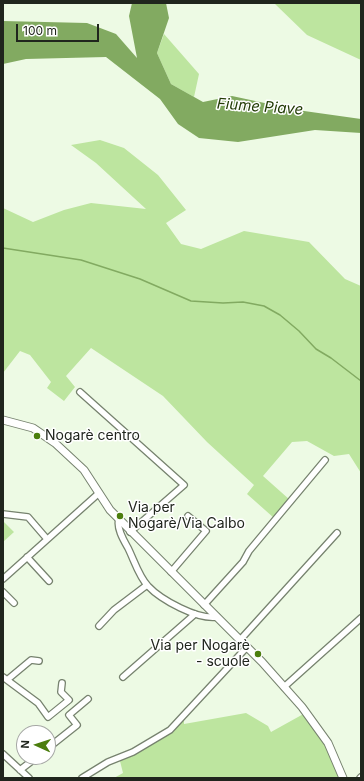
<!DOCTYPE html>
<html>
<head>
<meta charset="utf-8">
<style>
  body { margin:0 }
  #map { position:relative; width:364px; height:781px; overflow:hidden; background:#edfae4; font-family:Inter,sans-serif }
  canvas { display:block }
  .frame { position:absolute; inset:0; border:4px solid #20251d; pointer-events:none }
  .north { position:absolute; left:16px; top:725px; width:40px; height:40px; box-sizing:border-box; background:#fff; border:1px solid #a6a8a5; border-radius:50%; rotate:273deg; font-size:11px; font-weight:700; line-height:16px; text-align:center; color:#20251d }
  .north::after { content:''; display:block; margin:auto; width:14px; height:18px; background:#4c7e0e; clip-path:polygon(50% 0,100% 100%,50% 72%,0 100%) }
  .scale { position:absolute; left:16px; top:24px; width:83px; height:18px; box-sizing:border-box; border:2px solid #20251d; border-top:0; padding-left:5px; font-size:12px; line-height:14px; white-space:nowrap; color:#20251d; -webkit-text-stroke:3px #fff; paint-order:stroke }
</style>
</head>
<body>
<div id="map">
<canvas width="364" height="781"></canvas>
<div class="frame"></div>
<div class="north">N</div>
<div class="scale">100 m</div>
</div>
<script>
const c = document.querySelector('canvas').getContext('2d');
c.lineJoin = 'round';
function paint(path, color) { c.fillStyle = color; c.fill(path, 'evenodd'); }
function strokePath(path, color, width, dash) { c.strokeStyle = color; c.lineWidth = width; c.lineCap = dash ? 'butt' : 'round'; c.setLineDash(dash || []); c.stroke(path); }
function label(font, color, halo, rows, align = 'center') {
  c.font = font + ' Inter,sans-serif'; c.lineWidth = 3; c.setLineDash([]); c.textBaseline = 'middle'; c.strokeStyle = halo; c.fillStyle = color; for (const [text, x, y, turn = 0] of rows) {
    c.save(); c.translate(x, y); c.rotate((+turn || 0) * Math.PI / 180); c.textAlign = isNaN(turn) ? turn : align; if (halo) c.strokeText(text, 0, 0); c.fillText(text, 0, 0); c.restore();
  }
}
paint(new Path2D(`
  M274,3h87v57l-54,-25z
  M164,34l35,40 -5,23 -23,-13 -14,-31z
  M100,140l24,8 34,27 28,35 -20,13 15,21 20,5 43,-18 65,11 36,37 16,7v187l-12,-19 -15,2 -27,-15 -15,1 -29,34 27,24 -16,18 -27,-24 7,-9 -47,-43 -44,-46 -72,-48 -25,28 9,11 -11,14 -17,-13 4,-6 -21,-27 -10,-4 -17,22v-165l30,14 31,-12 27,-7 55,6 -50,-46 -25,-18z
  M3,521l11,11 -11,10z
  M307,712l17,28 17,38h-227l9,-5 -4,-16 45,-25 20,-16v8l62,-11 22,13 3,6z`), '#bde59f');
paint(new Path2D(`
  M132,3h34l3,15 -12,35 14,31 32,18 29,-6 65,14 64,9v14l-46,-3 -77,12 -39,-4 -21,-14 -18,-25 -54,-42 -80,2 -23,5v-43l84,2 29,11 21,24 -8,-42z`), '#82aa61');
strokePath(new Path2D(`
  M3,248l78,12 59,19 51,22 32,2 20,-1 21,4 16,9 19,16 17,18 15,9 30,23`), '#82aa61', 1.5);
const minor = new Path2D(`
  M80,392l104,93 -54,47
  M3,514l25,3 19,22
  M119,519c-3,9 5,22 9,29 6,12 11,29 20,38 13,14 50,34 69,31
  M27,557l22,24
  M171,572l35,-41 -18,-15
  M3,579l96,-86
  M3,592l11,11
  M204,605l39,-43 6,-11 76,-91
  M99,626l15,-16 33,-25
  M240,640l97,-107
  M3,677l35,26 10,14 21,-17 -8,-8 1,-9
  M123,677l72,-63
  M7,680l24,-20 8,1
  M284,687l77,-69
  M48,748l29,-23 -8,-10 19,-16
  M3,754l26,24
  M20,770l17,-13
  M82,778l26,-16 25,-10 37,-22 77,-83
  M360,778l1,-1`);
const tertiary = new Path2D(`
  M3,420l30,8 22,15 29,27 26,40 152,152 40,45 26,36 15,35`);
strokePath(minor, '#76826e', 8);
strokePath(tertiary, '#76826e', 9);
strokePath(minor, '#fff', 5.5);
strokePath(tertiary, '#fff', 7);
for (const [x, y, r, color] of [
  [37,436,4,"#4c7e0e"],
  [120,516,4,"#4c7e0e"],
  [258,654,4,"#4c7e0e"]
]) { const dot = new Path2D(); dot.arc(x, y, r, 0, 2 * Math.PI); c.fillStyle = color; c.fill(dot); strokePath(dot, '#fff', 1.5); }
label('14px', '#20251d', '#fff', [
  ["Nogarè centro",45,436],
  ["Via per",128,508],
  ["Nogarè/Via Calbo",128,524],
  ["Via per Nogarè",250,646,"right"],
  ["- scuole",250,662,"right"]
], 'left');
label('italic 15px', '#233c06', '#fff', [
  ["Fiume Piave",260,107,4]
]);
</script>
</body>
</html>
